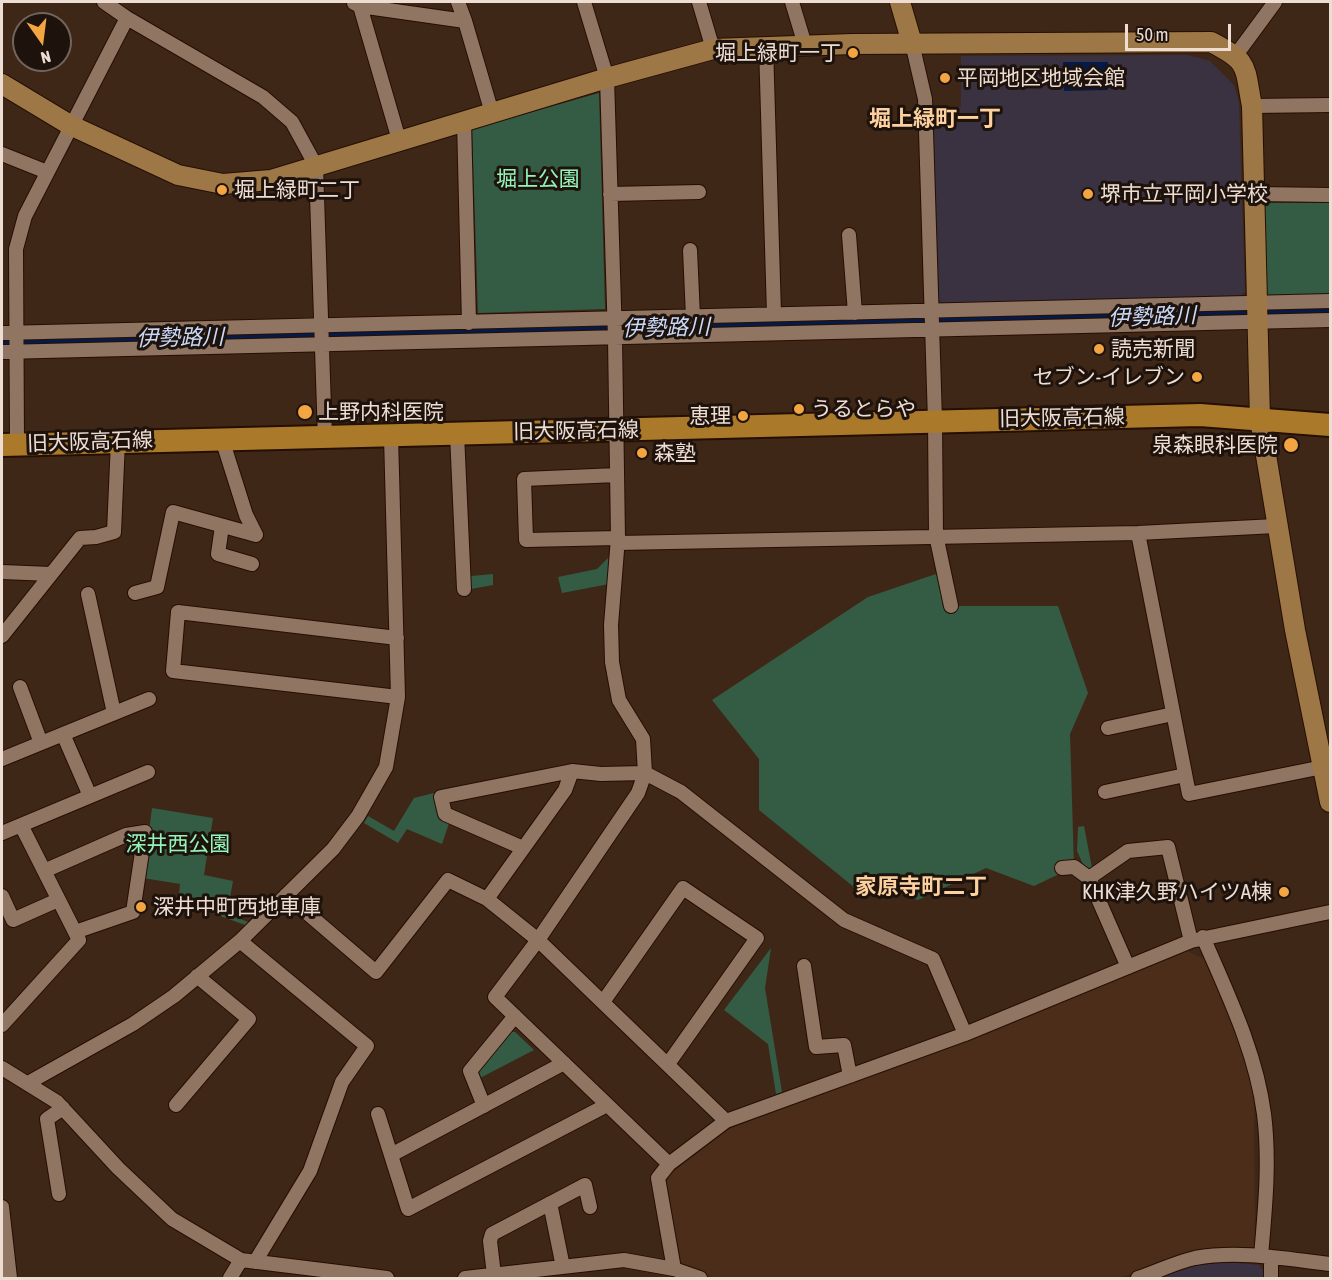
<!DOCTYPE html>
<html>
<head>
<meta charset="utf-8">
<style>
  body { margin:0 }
  #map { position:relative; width:1332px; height:1280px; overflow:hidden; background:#3f2718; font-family:"Asap Condensed",sans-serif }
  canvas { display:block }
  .frame { position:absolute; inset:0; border:3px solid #edddd3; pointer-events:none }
  .north { position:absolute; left:12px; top:12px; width:60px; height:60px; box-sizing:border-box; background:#1e130c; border:2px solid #71645c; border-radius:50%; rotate:166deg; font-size:16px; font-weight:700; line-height:24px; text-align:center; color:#edddd3 }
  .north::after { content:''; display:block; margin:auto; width:21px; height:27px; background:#f2a541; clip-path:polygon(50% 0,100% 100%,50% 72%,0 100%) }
  .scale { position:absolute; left:1125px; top:24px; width:106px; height:27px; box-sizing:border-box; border:3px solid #edddd3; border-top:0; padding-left:8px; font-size:18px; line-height:21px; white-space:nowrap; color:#edddd3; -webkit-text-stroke:4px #1e130c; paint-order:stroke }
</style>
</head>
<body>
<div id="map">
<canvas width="1332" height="1280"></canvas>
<div class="frame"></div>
<div class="north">N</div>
<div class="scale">50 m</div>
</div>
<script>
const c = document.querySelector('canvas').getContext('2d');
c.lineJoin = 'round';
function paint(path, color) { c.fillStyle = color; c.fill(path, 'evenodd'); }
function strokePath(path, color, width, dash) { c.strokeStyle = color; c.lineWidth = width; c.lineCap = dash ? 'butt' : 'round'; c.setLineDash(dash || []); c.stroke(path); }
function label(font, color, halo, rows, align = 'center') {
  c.font = font + ' "Asap Condensed","Noto Sans JP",sans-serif'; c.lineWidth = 6; c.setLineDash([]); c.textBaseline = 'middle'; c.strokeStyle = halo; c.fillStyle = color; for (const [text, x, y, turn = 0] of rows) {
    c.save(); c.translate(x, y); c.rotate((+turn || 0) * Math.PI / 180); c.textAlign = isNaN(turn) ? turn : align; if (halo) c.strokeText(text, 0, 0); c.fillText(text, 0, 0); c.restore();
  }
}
paint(new Path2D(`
  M1185,950l19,9 35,73 15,58 1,157 -4,4 -81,8 -50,19h-402l-32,-7 -7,-7 -14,-79 5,-11 59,-45 291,-109z`), '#4b2d19');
paint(new Path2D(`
  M1188,55l22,6 24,24 5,18 6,189 -5,4 -298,9 -3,-5 -7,-193h29v-51z
  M1229,1262l30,3 5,7 -1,6h-105l40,-13z`), '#3a3141');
paint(new Path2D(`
  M599,93l6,216 -127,4 -6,-184z
  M1269,203h61v93l-60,2 -4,-6 -2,-85z
  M612,554l-3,30 -47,9 -4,-16 39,-8z
  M493,574v11l-22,4v-13z
  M936,574l15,32h107l30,87 -18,41 4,133 -40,19 -48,-18 -68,32 -42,-14 -11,10 -106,-86v-51l-47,-59 156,-103z
  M434,793l5,26 10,4 -7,21 -35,-15 -9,14 -34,-20 4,-7 26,15 20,-33z
  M152,808l61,10 -9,57 29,6 -6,33 24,9 -3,3 -50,-18 -20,-1 2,-23 -37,-6z
  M1084,826l8,42 -6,3 -9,-20 1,-24z
  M771,948l-6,40 17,104 -6,2 -8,-50 -44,-34z
  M510,1032h5l19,18 -56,29v-7z`), '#345c44');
paint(new Path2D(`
  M1063,62h45v28l-44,1z`), '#061a49');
strokePath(new Path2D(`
  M2,342l1130,-24 198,-8`), '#061a49', 26);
const street = new Path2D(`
  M104,2l23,16 136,79 29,25 24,44 9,273
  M584,2l23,76 8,260 3,200 -7,87 1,37 7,38 24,39 2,34 -7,20 -100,147 -43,57 174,167
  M699,2l14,47
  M792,2l13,43
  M354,3l6,3 105,15 -7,-19
  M360,6l39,134
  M465,21l27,92
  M912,43l13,56 10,322 1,114 15,71
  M766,46l8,268
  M1236,55l39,-53
  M1252,106l78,-1
  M464,121l5,202
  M2,154l45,18
  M610,194l89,-2
  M1255,194l75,1
  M849,235l6,78
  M690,250l3,67
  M2,333l1328,-32
  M2,352l1328,-32
  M457,434l7,155
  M17,444l-1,-195 9,-33 102,-198
  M617,475l-93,4 2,61 92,-2
  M222,526l-4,28 34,10
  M1138,533l51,261 134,-27
  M618,543l520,-10 138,-7
  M2,572l49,2
  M135,593l22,-6 16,-75 83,23 -10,-20 -24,-76
  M88,594l26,119
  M2,636l78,-98 16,-1 18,-5 4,-91
  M397,638l-219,-26 -5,59 225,26
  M20,687l21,56
  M1108,728l65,-14
  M63,734l27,62
  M2,759l147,-60
  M1105,792l80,-17
  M2,833l146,-61
  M523,848l-78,-34 -4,-17 131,-26 29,3 44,-1 36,19 163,128 89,39 32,75
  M1062,868l12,-1 15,11 39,89
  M44,871l82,-36 19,-3 -12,80 -58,20
  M1089,878l39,-27 40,-4 23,94
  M286,895l90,77 72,-92 39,19 51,41 188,181
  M2,896l11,24 45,-20
  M487,899l78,-109 7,-19
  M1203,937c25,58 53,115 61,177 6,47 1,96 -3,142
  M240,941l127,105 -25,36 -32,89 -55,91
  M804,966l12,81 28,-2 6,31
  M603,1002l80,-114 74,50 -89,126
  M2,1025l77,-85 -58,-115
  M2,1068l55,34 61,66 54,51 69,41 146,18
  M28,1083l105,-59 41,-28 66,-55 93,-92 25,-33 28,-49 12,-70 -7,-261
  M176,1105l73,-86 -52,-43
  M484,1106l-14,-35 45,-55
  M378,1114l30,95 199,-104
  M391,1155l173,-92
  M59,1194l-12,-75 16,-11
  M550,1203l13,64
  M2,1207l8,71
  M1271,1257v21
  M674,1269l-16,-91 11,-14 57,-43 239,-87 226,-93 139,-29
  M494,1275l-4,-34 2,-7 93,-49 5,22
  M230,1278l11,-18
  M465,1278l159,-18 50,9 26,9
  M1138,1278c19,-6 38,-16 57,-20 45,-8 91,1 135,6`);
const secondary = new Path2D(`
  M900,2l12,41
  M2,84l68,41 108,50 45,9 48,-4 336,-102 106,-29 139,-5 359,-2c39,20 33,23 41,64l8,313 35,211 35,172`);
const primary = new Path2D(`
  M2,445l1198,-30 130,10`);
strokePath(street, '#250f02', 16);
strokePath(secondary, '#250f02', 22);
strokePath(primary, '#250f02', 26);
strokePath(street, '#917563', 14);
strokePath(secondary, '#9e7746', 20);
strokePath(primary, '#aa7929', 22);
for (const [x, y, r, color] of [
  [853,53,6,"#f2a541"],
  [945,78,6,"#f2a541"],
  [222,190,6,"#f2a541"],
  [1088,194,6,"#f2a541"],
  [1099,349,6,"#f2a541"],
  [1197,377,6,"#f2a541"],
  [799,409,6,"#f2a541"],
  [305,412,8,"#f2a541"],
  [743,416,6,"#f2a541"],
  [1291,445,8,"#f2a541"],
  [642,453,6,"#f2a541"],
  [1284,892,6,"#f2a541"],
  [141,907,6,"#f2a541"]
]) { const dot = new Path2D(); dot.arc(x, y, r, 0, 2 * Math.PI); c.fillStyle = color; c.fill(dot); strokePath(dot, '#1e130c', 2); }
label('21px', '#edddd3', '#1e130c', [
  ["堀上緑町一丁",841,53,"right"],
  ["平岡地区地域会館",957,78],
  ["堀上緑町二丁",234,190],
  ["堺市立平岡小学校",1100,194],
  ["読売新聞",1111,349],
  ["セブン-イレブン",1185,377,"right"],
  ["うるとらや",811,409],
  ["上野内科医院",318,412],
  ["恵理",731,416,"right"],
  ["泉森眼科医院",1278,445,"right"],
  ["森塾",654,453],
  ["KHK津久野ハイツA棟",1272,892,"right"],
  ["深井中町西地車庫",153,907]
], 'left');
label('21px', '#93f4ba', '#1e130c', [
  ["堀上公園",538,179],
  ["深井西公園",178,844]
]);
label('21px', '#edddd3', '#1e130c', [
  ["旧大阪高石線",1062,418,-1],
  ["旧大阪高石線",576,431,-1],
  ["旧大阪高石線",90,442,-2]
]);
label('bold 22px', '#fcd09f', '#1e130c', [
  ["堀上緑町一丁",935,119],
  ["家原寺町二丁",921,887]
]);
label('italic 22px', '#c8d9f9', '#1e130c', [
  ["伊勢路川",1152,317,-2],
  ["伊勢路川",666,328,-1],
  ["伊勢路川",180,338,-1]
]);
</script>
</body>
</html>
